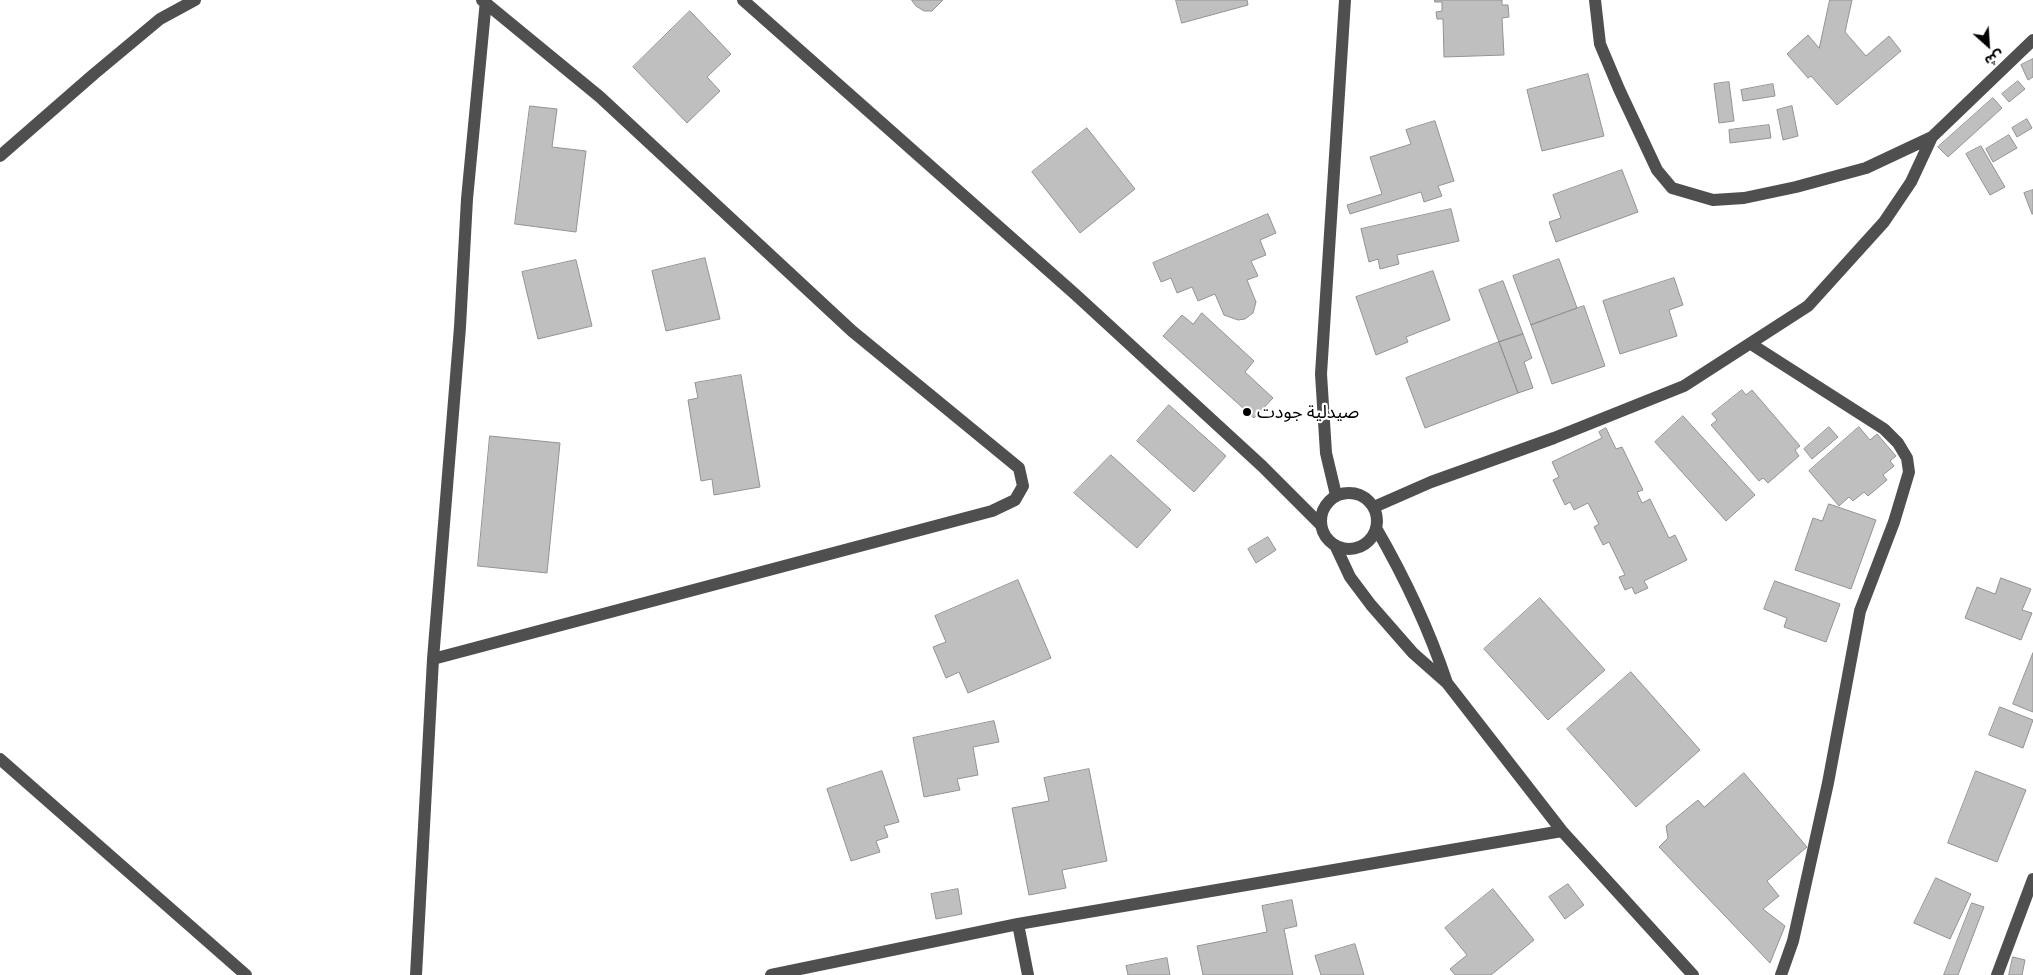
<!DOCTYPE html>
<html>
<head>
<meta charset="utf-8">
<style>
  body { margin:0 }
  #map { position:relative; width:2033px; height:975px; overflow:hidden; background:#fff; font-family:Ubuntu,"Noto Sans Arabic",sans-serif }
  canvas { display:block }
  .north { position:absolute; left:1963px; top:20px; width:50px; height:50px; -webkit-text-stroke:4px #fff; paint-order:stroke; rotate:154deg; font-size:14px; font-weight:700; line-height:20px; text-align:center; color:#000 }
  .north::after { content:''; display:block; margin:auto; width:18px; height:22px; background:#000; clip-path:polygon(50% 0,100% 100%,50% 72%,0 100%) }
</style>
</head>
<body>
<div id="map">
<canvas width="2033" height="975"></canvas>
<div class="north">ش</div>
</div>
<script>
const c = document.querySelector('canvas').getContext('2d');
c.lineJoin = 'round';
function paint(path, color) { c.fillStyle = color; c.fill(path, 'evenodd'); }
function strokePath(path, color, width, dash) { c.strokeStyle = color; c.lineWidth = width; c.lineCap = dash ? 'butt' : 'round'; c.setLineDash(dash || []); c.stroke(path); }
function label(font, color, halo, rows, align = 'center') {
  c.font = font + ' Ubuntu,"Noto Sans Arabic",sans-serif'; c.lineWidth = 4.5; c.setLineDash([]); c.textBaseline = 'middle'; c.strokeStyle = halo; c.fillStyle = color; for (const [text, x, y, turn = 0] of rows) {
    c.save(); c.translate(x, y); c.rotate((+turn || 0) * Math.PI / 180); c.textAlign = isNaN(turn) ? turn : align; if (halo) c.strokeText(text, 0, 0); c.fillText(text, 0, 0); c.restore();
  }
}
const building = new Path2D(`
  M912,0h31l-11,11h-8l-8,-5z
  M1176,0h71l1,5 -66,18z
  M1435,0h67v5h6l1,12 -7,1 2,37 -60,2 -1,-38h-6l-1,-7 6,-1v-9h-7z
  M1830,0h22l-7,32 21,24 23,-20 12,15 -64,54 -26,-29 -3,2 -21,-24 21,-19 11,13z
  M690,11l41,43 -24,23 13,14 -33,32 -54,-56z
  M2033,59v18l-5,3 -7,-15z
  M1588,74l16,62 -62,15 -15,-61z
  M2018,81l7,8 -16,13 -7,-8z
  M1729,82l5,39 -15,2 -5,-39z
  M1773,84l2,12 -32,5 -2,-11z
  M1993,98l9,10 -54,49 -10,-10z
  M530,106l27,3 -5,38 34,4 -10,81 -61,-8z
  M1792,106l6,30 -15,4 -6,-30z
  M2027,119l5,9 -15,9 -5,-9z
  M1435,121l19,60 -16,5 4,10 -18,6 -3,-10 -71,22 -3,-9 35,-11 -12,-37 41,-13 -5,-14z
  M1769,125l2,13 -41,5 -1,-13z
  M1087,128l48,61 -55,44 -48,-61z
  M2009,135l8,13 -24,14 -7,-13z
  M1981,146l24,41 -15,8 -24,-41z
  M1622,170l16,42 -82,30 -7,-20 12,-4 -8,-23z
  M2033,190v24h-1l-8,-21z
  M1451,209l8,32 -62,14 2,9 -19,5 -2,-10 -9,3 -8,-33z
  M1268,214l8,19 -16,7 6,15 -15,6 7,15 -11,4 9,22 -3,11 -8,6 -7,1 -14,-5 -9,-21 -17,7 -6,-14 -15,6 -6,-15 -10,4 -8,-19z
  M705,258l15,61 -54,12 -14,-60z
  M1559,259l18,49 -46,17 -18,-49z
  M576,260l16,66 -54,13 -16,-67z
  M1433,271l17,49 -44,17 2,5 -32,13 -20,-58z
  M1674,278l9,27 -14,5 8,26 -57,18 -17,-53z
  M1503,281l20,53 -24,8 -20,-52z
  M1584,306l21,60 -53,18 -21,-59z
  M1202,313l52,48 -9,11 28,26 -19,20 -91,-82 19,-21 11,9z
  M1523,334l9,24 -8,4 9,26 -15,5 -19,-51z
  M1499,342l19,51 -93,35 -19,-50z
  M741,375l19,112 -46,8 -2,-16 -11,2 -13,-81 10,-2 -3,-15z
  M1742,390l4,5 6,-5 48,56 -5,4 4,6 -31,27 -5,-5 -4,3 -48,-56 6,-5 -5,-6z
  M1169,405l57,51 -32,36 -57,-51z
  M1683,416l72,79 -29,26 -71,-79z
  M1829,427l9,10 -26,22 -8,-10z
  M1859,427l11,13 7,-6 19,22 -6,5 4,5 -11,9 4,5 -19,16 -4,-4 -11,9 -4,-4 -10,9 -30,-35z
  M1606,428l10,21 6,-2 21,43 -6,2 5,11 8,-4 19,39 6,-3 12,25 -43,21 4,7 -13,6 -3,-7 -7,3 -6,-13 6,-2 -16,-33 -6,3 -9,-18 5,-3 -11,-21 -14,7 -4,-8 -5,3 -12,-25 6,-3 -7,-15 50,-24 -3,-6z
  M490,436l70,7 -13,130 -69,-7z
  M1111,455l60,55 -34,38 -63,-55z
  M1829,504l47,16 -25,69 -56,-19 18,-52 9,3z
  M1268,537l8,13 -20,13 -8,-14z
  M2001,578l30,11 -9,21 10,3 -11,27 -56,-22 12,-31 18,7z
  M1018,580l33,78 -83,35 -9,-21 -13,6 -13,-31 13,-5 -11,-26z
  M1775,581l65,23 -14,38 -42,-15 3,-9 -23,-9z
  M1540,598l65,72 -57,50 -64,-71z
  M2033,653v59l-20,-8z
  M1631,672l69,78 -64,57 -69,-78z
  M2000,707l33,13 -10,28 -34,-13z
  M994,721l5,21 -26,5 5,28 -21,4 3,11 -36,7 -11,-59z
  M1089,769l18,92 -45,9 4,18 -37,7 -17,-87 37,-7 -5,-23z
  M882,771l17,51 -15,4 4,11 -12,4 4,11 -29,9 -24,-72z
  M1976,771l50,19 -29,72 -49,-19z
  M1744,773l63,74 -40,34 12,15 -16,13 22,17 -15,37 -111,-116 9,-9 -2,-12 32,-26 6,7z
  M1936,878l35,16 -21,45 -36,-16z
  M1568,884l16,21 -19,14 -16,-22z
  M958,889l4,25 -26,5 -5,-25z
  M1493,889l41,51 -43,35h-36l-5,-6 17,-14 -22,-27z
  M1292,900l5,26 -13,3 9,46h-90l-6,-29 70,-14 -5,-26z
  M1972,903l12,4 -26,68h-14z
  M1355,944l9,31h-43l-6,-19z
  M2013,957l12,3 -3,15h-13z
  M1167,958l3,17h-42l-2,-9z`);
paint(building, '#bfbfbf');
strokePath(building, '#939393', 1);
strokePath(new Path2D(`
  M743,0l333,295 186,171 58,58
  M1595,0l5,44 19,45 38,81 15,18 41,12 31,-2 52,-11 70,-19 66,-31
  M0,156l94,-82 66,-55 35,-19
  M1751,344l133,85 14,14 9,15 2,14 -15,50 -34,89 -32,172 -35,158 -12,34
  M1321 521a28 28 0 1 1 56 0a28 28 0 1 1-56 0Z
  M1336,495l-10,-42 -5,-79 24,-374
  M1374,507l57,-25 123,-44 130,-52 124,-80 76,-84 27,-40 21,-45 101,-97
  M1376,528c29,50 53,101 71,155
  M1335,545l15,32 21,28 42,48 34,30 115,148 131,144
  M433,659l559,-148 23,-11 8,-14 -4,-18 -167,-137 -252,-234 -118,-97
  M0,759l246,216
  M1018,924l10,51
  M416,975l17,-316 27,-332 7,-128 19,-199
  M771,975l247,-51 544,-93
  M1997,975l36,-96`), '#4f4f4f', 12);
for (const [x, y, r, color] of [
  [1247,412,5,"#000"]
]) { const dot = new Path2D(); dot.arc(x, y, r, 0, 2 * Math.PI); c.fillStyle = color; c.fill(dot); strokePath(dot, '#fff', 2); }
label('18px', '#000', '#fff', [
  ["صيدلية جودت",1257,412]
], 'left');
</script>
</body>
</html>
